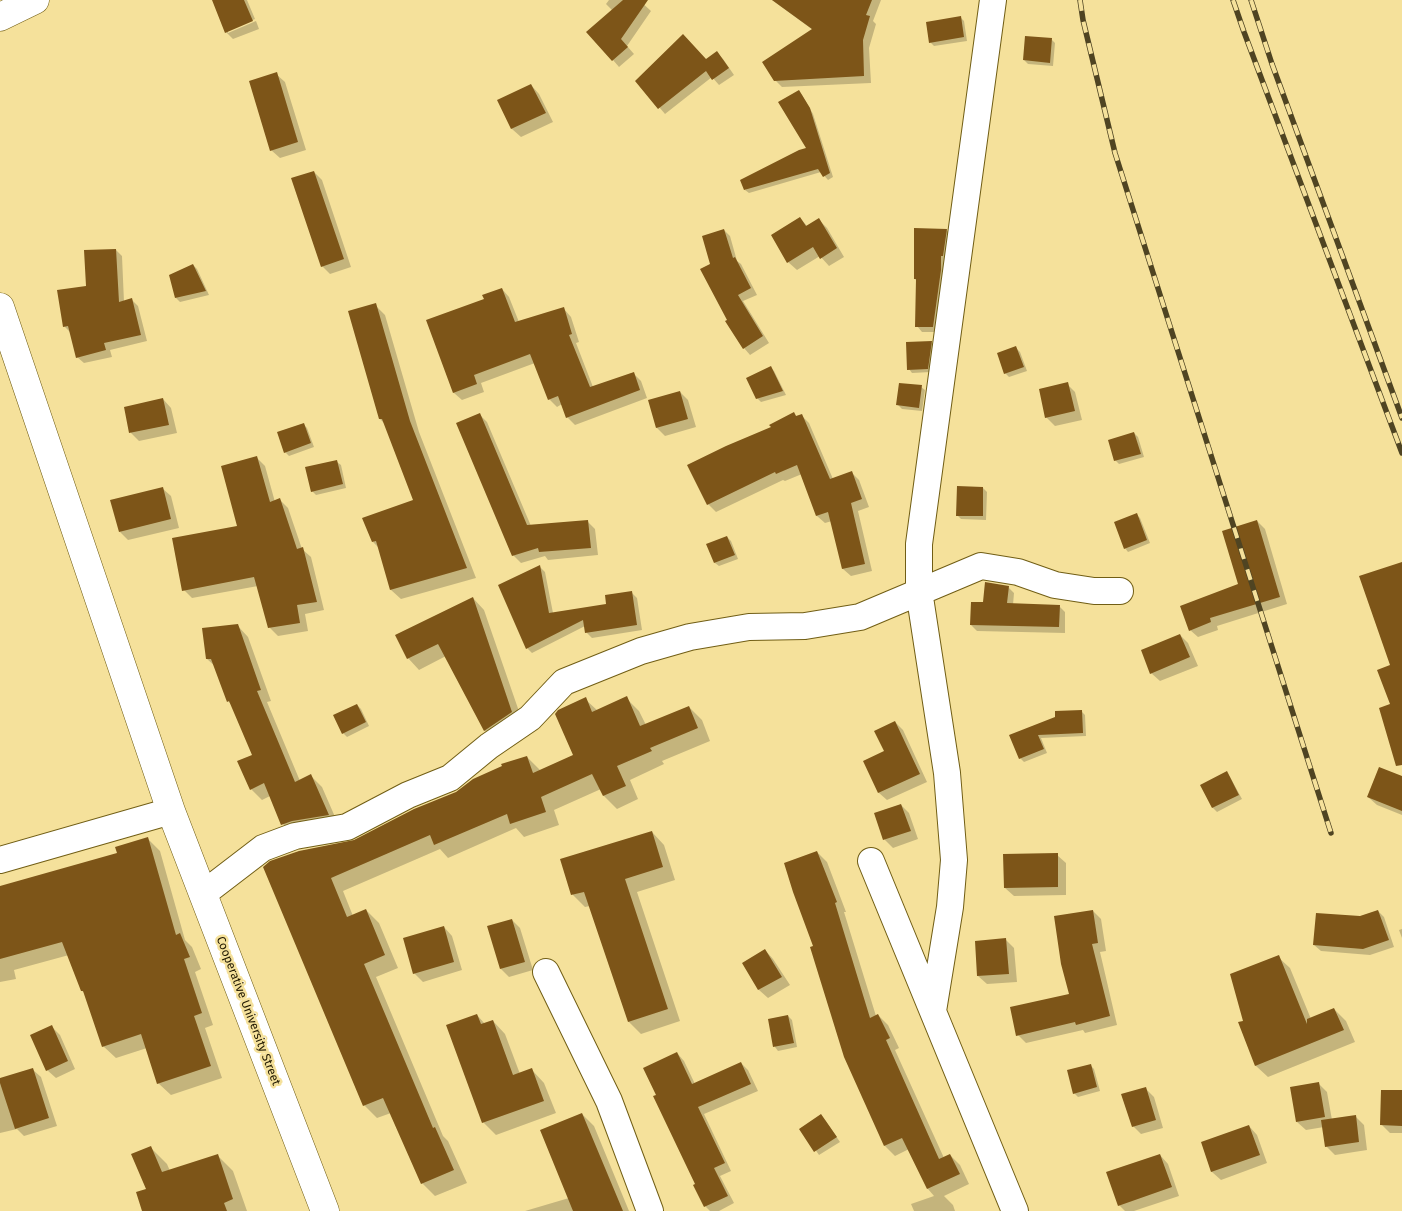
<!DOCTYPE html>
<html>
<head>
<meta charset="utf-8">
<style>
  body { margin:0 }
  canvas { display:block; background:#f5e19b }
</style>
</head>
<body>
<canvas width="1402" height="1211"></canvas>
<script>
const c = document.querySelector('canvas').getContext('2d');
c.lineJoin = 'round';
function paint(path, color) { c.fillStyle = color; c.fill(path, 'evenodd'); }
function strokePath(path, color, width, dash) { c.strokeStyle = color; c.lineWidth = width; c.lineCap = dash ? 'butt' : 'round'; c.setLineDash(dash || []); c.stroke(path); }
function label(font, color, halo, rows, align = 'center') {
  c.font = font + ' "Fira Sans",sans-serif'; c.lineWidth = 5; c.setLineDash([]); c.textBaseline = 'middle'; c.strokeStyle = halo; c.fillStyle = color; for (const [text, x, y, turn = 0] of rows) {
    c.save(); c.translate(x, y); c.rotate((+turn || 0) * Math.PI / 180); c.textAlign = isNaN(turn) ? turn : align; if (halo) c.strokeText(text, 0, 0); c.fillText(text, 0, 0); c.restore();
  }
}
paint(new Path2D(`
  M213,0h34l8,19 -27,11v3l28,-12 3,8 -26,10 -7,-7z
  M609,0h30l12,11 -24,35 7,8 -15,13 -6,-7v-49l-7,-7z
  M772,0h109l-8,21 3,3 -7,24 2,35 -89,4 -7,-7 38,-50z
  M960,17l4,4 3,20 -33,5 -4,-4z
  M1051,39l4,4 -2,23 -25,-2 -4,-4z
  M717,53l6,6 11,16 -15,10 -7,-8 -47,37 -28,-33 69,-21z
  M276,74l9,8 21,68 -26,8 -9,-8z
  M531,85l8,9 14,28 -32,15 -9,-8 -13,-29z
  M798,91l4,4 11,19 20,63 -5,3 -7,-8 -72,21 -4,-3 62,-41z
  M314,172l8,8 29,87 -21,7 -8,-8z
  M800,218l7,8 12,-6 8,8 17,29 -15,9 -9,-10 -23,14 -9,-8z
  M724,230l6,6 7,25 4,3 16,31 -14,6 26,42 -19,12 -6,-7 -15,-28 -17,-56z
  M946,230l6,5 -13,97h-17l-5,-6v-45l-2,-2z
  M116,250l6,6 2,46 8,-2 6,6 9,35 -37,9 2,7 -28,6 -7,-6 -6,-24 -7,-7 23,-39z
  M193,265l4,4 12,26 -29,7 -4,-4z
  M502,289l7,8 10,25 45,-13 7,8 8,25 -3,1 17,44 40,-14 8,8 6,17 -72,27 -8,-8 -5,-13 -5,3 -8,-8 -14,-36 -54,20 3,9 -22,8 -8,-7 -27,-72 59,-21z
  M375,305l10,10 34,117 57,146 -75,21 -10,-9 -12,-42 -6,-6 42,-41 -30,-77 -5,-5z
  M931,342l4,4 -4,26 -19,1 -3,-4z
  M1016,348l4,4 7,19 -18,6 -4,-4z
  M770,367l4,4 12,24 -25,7 -4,-4z
  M1067,384l8,8 7,28 -27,6 -9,-9z
  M921,387l4,3 -3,21 -20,-2 -4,-4z
  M680,392l8,8 8,27 -31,9 -8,-8 -7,-27z
  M163,399l8,9 6,25 -38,8 -8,-8 -6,-25z
  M794,414l3,3 5,-1 7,7 24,56 18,-7 8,8 10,27 -11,4 14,60 -21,5 -8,-7 -11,-48 -7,2 -8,-7 -15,-42 -17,7 -2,-1 -67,32 -8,-8 -19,-39 83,-37z
  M480,415l7,7 44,104 57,-4 7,7 3,26 -50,5 -3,-4 -24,7 -8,-8z
  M303,424l4,4 7,19 -25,9 -4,-4z
  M1134,433l4,4 6,20 -25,7 -4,-4z
  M257,458l8,8 10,36 5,-2 8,8 14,41 9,8 13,53 -19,4 3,17 -30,5 -8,-8 -12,-42 -66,12 -8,-8 55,-63z
  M337,462l4,3 5,23 -30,7 -4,-4z
  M162,488l9,8 8,32 -51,12 -8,-8z
  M983,488l4,4 -1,28 -25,-1 -4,-4z
  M1137,515l3,3 10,25 -22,9 -3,-4z
  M1257,521l8,8 22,75 -70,22 1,4 -20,7 -8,-7 49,-45z
  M727,537l4,4 7,18 -19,7 -4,-3z
  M539,566l6,6 8,41 54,-8 24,-13 6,6 5,32 -50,8 -6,-6 -1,-6 -53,27 -5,-5z
  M1008,587l6,6 -1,12 46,1 6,6v21l-88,-2 -6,-6 14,-22z
  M473,598l11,12 39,113 -27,19 -11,-11 -39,-75 -27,14 -11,-12 -11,-22z
  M237,625l11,12 23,64 -4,1 33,79 11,-5 11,11 17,39 -45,9 -11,-11 -13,-28 -8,4 -11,-11 3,-34 -22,-50 -4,-4 -12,-34 -9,-8z
  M1180,635l8,8 10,23 -38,15 -9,-8z
  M626,698l13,13 7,14 43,-18 13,13 8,21 -48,20 2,3 -34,16 8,19 -21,10 -13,-13 -3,-7 -47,21 5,15 -35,12 -8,-9 -68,30 -8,-9 -97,42 10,25 13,-6 13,13 19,45 -22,9 67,159 5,5 19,42 -32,13 -13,-13 -31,-70 -14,5 -13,-13 -99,-238 89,-26 103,-48 70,-36 14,14 33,-16 11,-56 13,12z
  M357,705l4,4 8,17 -22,11 -4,-4z
  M1081,711l4,4 1,21 -45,2 6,15 -23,9 -4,-4 -9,-22z
  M895,722l8,8 24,52 -40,18 -8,-7 -15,-32 22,-10z
  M1227,773l3,4 12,22 -25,13 -4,-4 -12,-22z
  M1402,777v38l-25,-10 -9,-8z
  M901,805l8,8 9,26 -25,9 -8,-8 -10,-26z
  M652,832l12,13 11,35 -38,12 43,129 -39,13 -12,-12 -39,-116 -5,1 -12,-12 -11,-35z
  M148,839l12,12 25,89 7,7 9,22 -6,3 18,53 -8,3 17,50 -51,17 -13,-12 -11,-35 -31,10 -13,-12 -18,-53 -3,-2 -13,-36 -55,15 2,9 -16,3v-85l118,-43z
  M817,852l10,10 19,50h-2l32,104 2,-1 10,10 11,23 -4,2 49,108 6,-3 10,10 9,19 -25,12 9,9 2,6h-41l-3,-7 23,-8 -6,-7 -19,-40 -14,7 -10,-10 -40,-90 -30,-109z
  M1057,855l9,8v32l-52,1 -9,-8z
  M1093,911l8,8 5,32 -6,1 17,73 -32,8 -2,-3 -57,13 -8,-8 52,-40z
  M1378,911l6,6 10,30 -24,8 -49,-4 -7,-6 46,-28z
  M512,920l8,8 13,42 -24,7 -8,-8z
  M444,927l8,9 10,34 -39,12 -9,-9z
  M1402,929v9l-3,-8z
  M1006,940l8,8 3,34 -30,2 -9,-8z
  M765,950l8,9 17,26 -22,13 -9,-8 -16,-27z
  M1278,957l12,11 21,51 23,-10 12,12 9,21 -87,35 -12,-11 -17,-43 5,-2z
  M477,1015l8,9 8,-3 12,13 15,40 12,-4 12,13 12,30 -60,22 -13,-13z
  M788,1016l4,4 5,27 -19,4 -3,-4 -6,-27z
  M51,1026l9,9 15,34 -19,9 -9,-8z
  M677,1053l7,8 11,23 46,-21 7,7 10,21 -54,23 27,57 -11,5 14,27 -15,8h-9l-4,-4 -11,-21 2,-1z
  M1090,1065l4,4 6,22 -22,6 -4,-4z
  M32,1069l9,8 16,49 -33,10 -7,-7 -17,4v-54z
  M1318,1083l9,9 5,28 23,-4 9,9 3,25 -32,5 -9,-9 -2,-19 -18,3 -9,-8z
  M1145,1088l9,9 9,31 -22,6 -8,-8z
  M1402,1091v42h-12l-9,-9z
  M582,1114l12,12 35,85h-104l44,-13z
  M825,1120l15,22 -21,13 -18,-26z
  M1249,1126l8,9 10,28 -46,17 -9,-8 -10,-29z
  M151,1148l16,16 3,7 47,-16 16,16 14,40h-104l4,-21z
  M1160,1155l8,9 11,32 -45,15h-9l-6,-6z`), '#0003');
paint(new Path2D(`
  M212,0h32l9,21 -28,12z
  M623,0h25l-27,39 7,8 -16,14 -26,-29z
  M772,0h100l-6,15 4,1 -7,24 1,36 -90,5 -12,-19 50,-33z
  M961,16l3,21 -35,6 -3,-21z
  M683,34l23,25 11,-8 12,17 -17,12 -6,-9 -48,38 -23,-28z
  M1025,36l27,2 -2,25 -27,-3z
  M277,72l21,70 -28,9 -21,-70z
  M531,84l15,29 -35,16 -14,-29z
  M799,90l11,18 20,65 -7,4 -5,-8 -74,21 -4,-10 59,-30 7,-2 -28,-46z
  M314,171l30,88 -23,8 -30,-89z
  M800,217l6,9 13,-8 18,30 -17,11 -7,-12 -26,16 -16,-28z
  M914,228l33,1 -4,27h-2v14l-8,57h-18l1,-48h-2z
  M724,229l9,29 2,-1 16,31 -13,7 25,41 -20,13 -18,-28 2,-1 -27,-51 10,-5 -8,-28z
  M116,249l3,53 13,-4 9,37 -37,8 2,7 -30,8 -8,-32 -5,1 -6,-37 29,-4 -2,-36z
  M193,264l13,27 -31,7 -6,-23z
  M502,288l13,34 49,-15 8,27 -3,1 21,52 44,-15 6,18 -74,28 -8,-22 -10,4 -18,-46 -56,21 3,9 -24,9 -27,-73 58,-21 -2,-4z
  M376,303l34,118 57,147 -77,22 -14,-49 -4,1 -10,-24 51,-18 -31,-81h-3l-31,-108z
  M932,341l-4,28 -21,1 -1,-28z
  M1016,346l8,21 -20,7 -7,-21z
  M771,366l12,25 -27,8 -10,-21z
  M1068,382l7,29 -30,7 -6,-29z
  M899,383l23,2 -3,23 -23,-3z
  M680,391l8,28 -32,9 -8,-28z
  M163,398l6,27 -40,8 -5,-26z
  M794,412l2,4 6,-2 28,65 22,-8 10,28 -11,4 14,61 -23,5 -14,-57 -12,4 -19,-51 -21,9 -1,-2 -68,33 -20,-40 39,-19 45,-19 -2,-2z
  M480,413l47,112 61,-5 3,28 -52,4 -1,-4 -26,8 -56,-133z
  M304,423l7,20 -27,10 -7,-21z
  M1134,432l7,22 -27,7 -6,-21z
  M257,456l13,46 10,-4 17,51 6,-2 14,55 -20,3 3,18 -32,5 -14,-51 -72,14 -10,-53 65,-12 -16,-60z
  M337,460l6,24 -32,8 -6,-25z
  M957,486l26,1v29h-27z
  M163,487l8,32 -52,13 -9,-32z
  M1137,513l10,27 -23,9 -10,-27z
  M1257,520l23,77 -70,21 1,4 -22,9 -9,-25 58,-22 -16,-53z
  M727,536l8,19 -21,8 -8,-19z
  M1402,562v203l-6,1 -17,-58 11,-4 -13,-34 13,-5 -31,-89z
  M540,565l9,48 57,-9 -1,-9 27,-4 5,34 -52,8 -2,-13 -57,29 -28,-64z
  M985,582l24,4 -2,17 53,2 -1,22 -89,-2 1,-23h12z
  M473,597l39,115 -28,19 -46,-87 -31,15 -12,-24z
  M238,624l23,66 -4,1 38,91 16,-8 18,41 -37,6 -11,4 -17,-42 -14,7 -13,-29 15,-6 -23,-54 -2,1 -16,-43h-5l-4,-31z
  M1180,634l10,23 -40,17 -9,-24z
  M627,696l13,30 49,-20 9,22 -48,20 2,3 -35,15 9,20 -23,10 -11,-22 -51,23 5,15 -36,12 -3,-10 -73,31 -4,-10 -99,43 16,39 19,-8 19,46 -21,9 69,164 2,-1 19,43 -33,14 -38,-86 -20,8 -100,-239 7,-6 29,-10 55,-11 60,-31 42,-17 17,-13 29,-13 -1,-2 26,-8 6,17 40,-18 -18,-41 3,-4 28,-13 6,15z
  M357,704l9,18 -24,12 -9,-19z
  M1082,710l1,23 -45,2 6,14 -25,10 -10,-24 46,-18v-6z
  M895,721l25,53 -42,19 -15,-32 21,-10 -10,-20z
  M1379,767l23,9v35l-35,-14z
  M1227,771l12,24 -27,13 -12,-23z
  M901,804l10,27 -28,9 -9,-27z
  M652,831l11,36 -38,12 43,130 -40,13 -44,-130 -13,3 -11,-36z
  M148,837l28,98 4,-2 10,24 -6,2 18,54 -8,3 17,50 -54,18 -16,-50 -39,13 -19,-56h-2l-19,-49 -62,17v-73l117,-33 -2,-6z
  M817,851l20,51 -2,1 35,115 8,-4 12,24 -4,2 53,119 11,-5 10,20 -33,15 -25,-51 -18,8 -40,-89 -34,-110 3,-1 -20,-54 -9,-29z
  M1058,853v34l-54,1 -1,-34z
  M1093,910l5,33 -6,1 18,72 -34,9 -1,-3 -59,14 -6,-29 59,-13 -8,-30 -7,-48z
  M1378,910l11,30 -26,9 -50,-4 3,-32 44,3z
  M512,919l13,43 -25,7 -13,-43z
  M444,926l10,36 -41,12 -10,-36z
  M1006,938l3,36 -32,2 -2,-35z
  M765,949l17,28 -24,13 -16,-27z
  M1279,955l28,69v-5l27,-11 10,22 -89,36 -17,-44 5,-1 -13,-47z
  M477,1014l4,10 12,-4 20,55 19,-7 12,33 -62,22 -36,-98z
  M788,1015l6,28 -21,4 -5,-28z
  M52,1025l16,36 -22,10 -16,-36z
  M677,1052l15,32 49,-22 10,22 -53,23 27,56 -11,5 14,28 -24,11 -11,-22 2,-1 -42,-88 3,-1 -13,-27z
  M1091,1064l6,23 -24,7 -6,-24z
  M33,1068l16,50 -34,11 -15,-46v-5z
  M1319,1082l6,35 -29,5 -6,-35z
  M1146,1087l10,33 -24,7 -11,-33z
  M1381,1090h21v36l-22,-1z
  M582,1113l41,98h-50l-33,-81z
  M821,1114l16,23 -23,15 -15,-23z
  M1356,1115l3,27 -34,5 -4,-27z
  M1249,1125l11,30 -49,17 -10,-30z
  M151,1146l11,26 56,-18 15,45 -9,4 3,8h-85l-6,-19 10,-3 -15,-35z
  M1160,1154l12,33 -54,19 -12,-34z`), '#7d5518');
const minor = new Path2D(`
  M0,860l171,-49
  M871,861l144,350
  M203,894l60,-46 32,-12 52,-9 61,-32 42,-17 39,-32 41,-28 34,-36 77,-31 49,-14 59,-10 56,-1 55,-9 121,-51 37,6 37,13 39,6h26
  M546,972l63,129 41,110
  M933,1011l17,-104 4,-47 -7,-87 -28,-182v-47l74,-544`);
const tertiary = new Path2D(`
  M0,17l35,-17
  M0,307l171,504 154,400`);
strokePath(minor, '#715e15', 28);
strokePath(tertiary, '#715e15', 29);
strokePath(minor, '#fff', 26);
strokePath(tertiary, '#fff', 28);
const rail = new Path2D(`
  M1080,0l3,20 32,133 216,680
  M1233,0l11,32 158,421
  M1251,0l21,64 130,354`);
strokePath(rail, '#4f4422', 5.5);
strokePath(rail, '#f5e19b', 4, [11]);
label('12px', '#201800', '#f5e19b', [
  ["Cooperative University Street",248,1011,69]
]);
</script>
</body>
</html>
